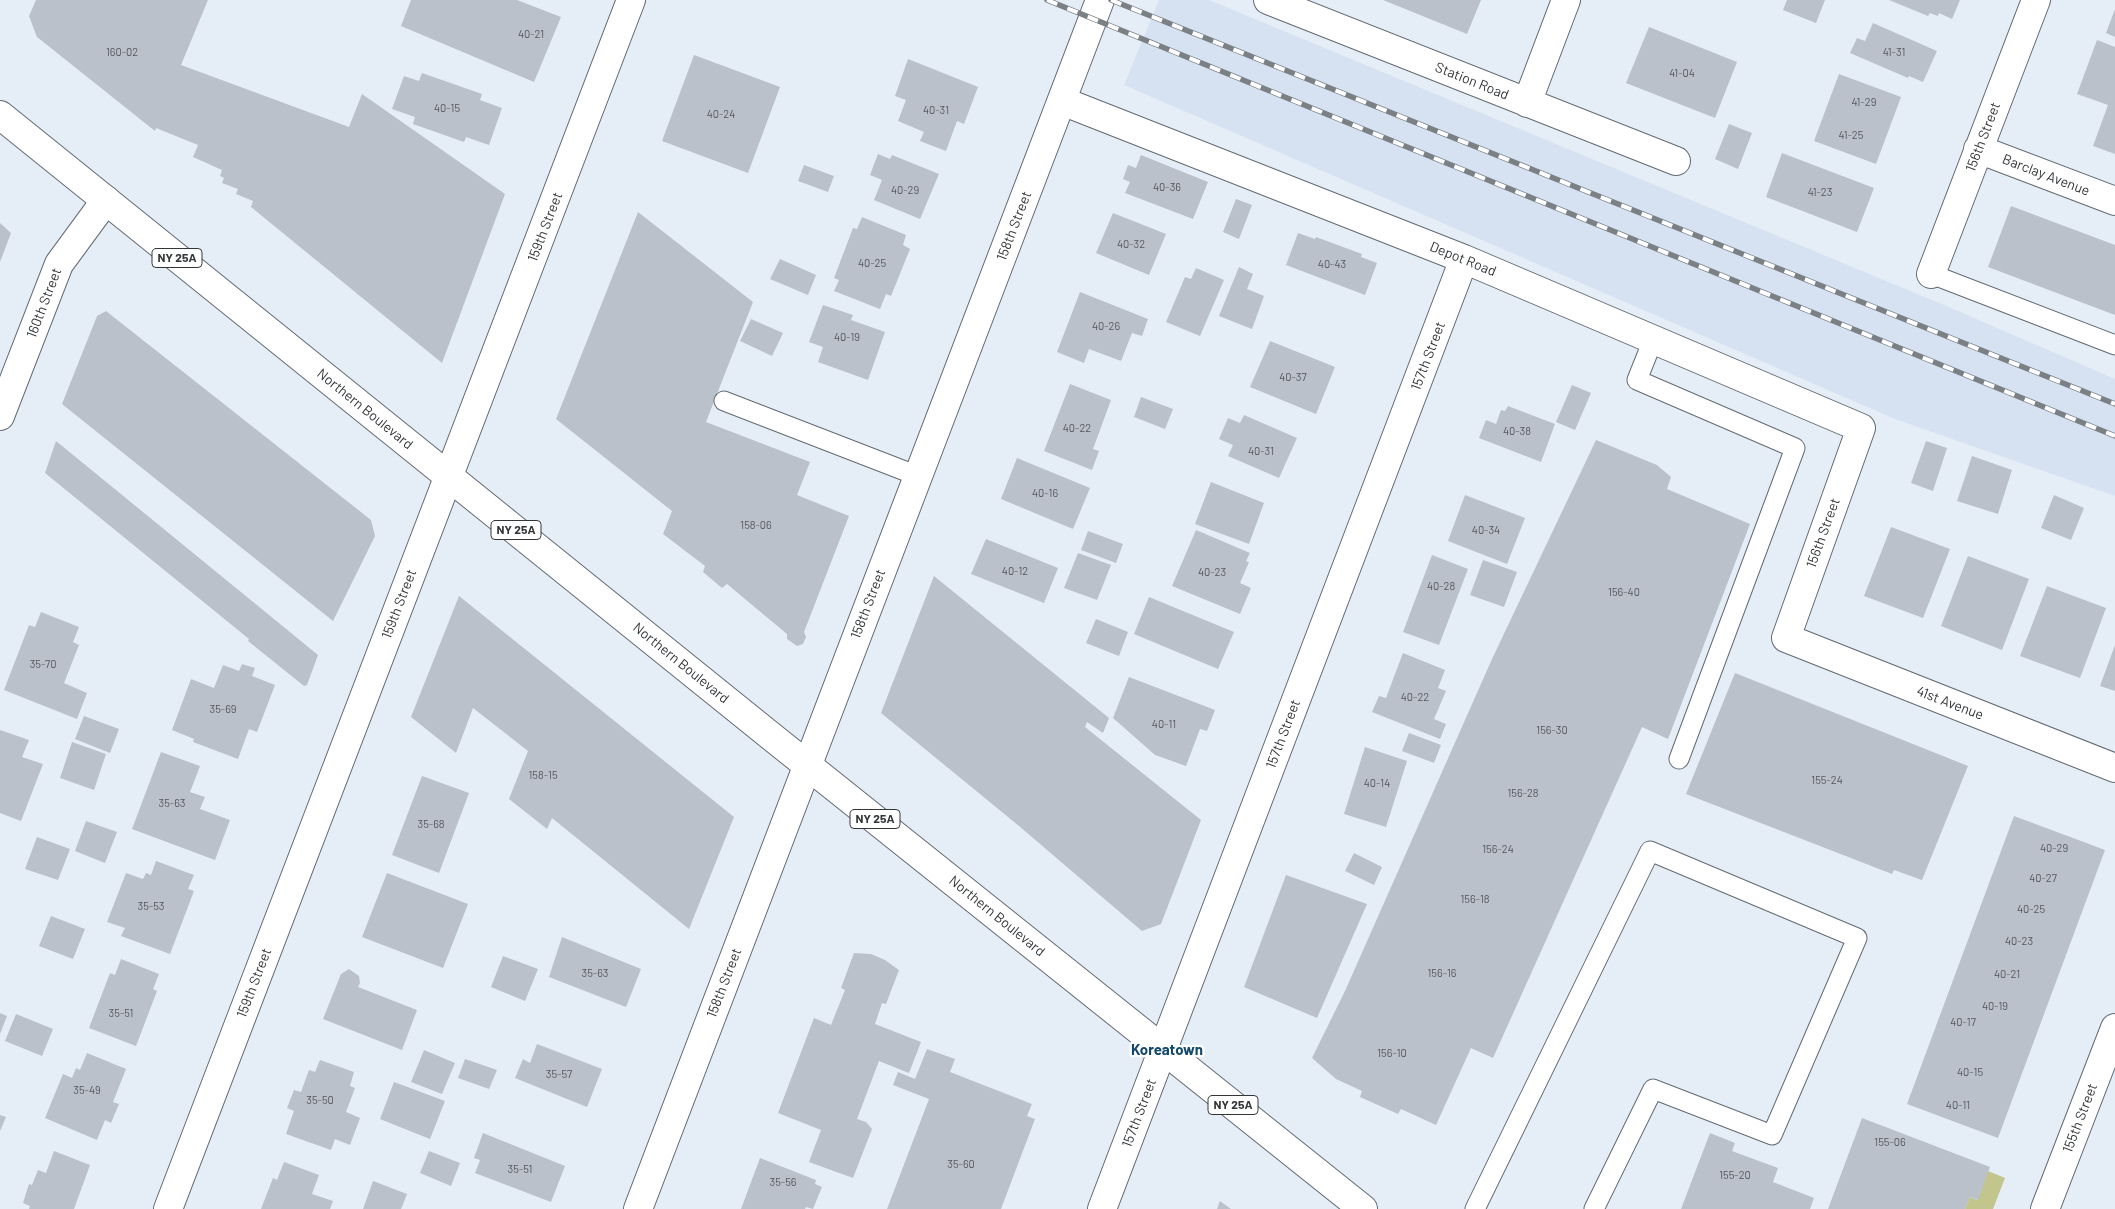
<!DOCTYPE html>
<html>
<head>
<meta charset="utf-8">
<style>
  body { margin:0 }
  canvas { display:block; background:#e5edf7 }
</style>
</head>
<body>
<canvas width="2115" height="1209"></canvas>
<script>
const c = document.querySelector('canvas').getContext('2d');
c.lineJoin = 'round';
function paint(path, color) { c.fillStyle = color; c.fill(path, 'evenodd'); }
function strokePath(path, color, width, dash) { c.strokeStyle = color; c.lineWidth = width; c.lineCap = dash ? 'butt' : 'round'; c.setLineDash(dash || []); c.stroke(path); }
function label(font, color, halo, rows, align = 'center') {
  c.font = font + ' Barlow,sans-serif'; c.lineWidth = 4.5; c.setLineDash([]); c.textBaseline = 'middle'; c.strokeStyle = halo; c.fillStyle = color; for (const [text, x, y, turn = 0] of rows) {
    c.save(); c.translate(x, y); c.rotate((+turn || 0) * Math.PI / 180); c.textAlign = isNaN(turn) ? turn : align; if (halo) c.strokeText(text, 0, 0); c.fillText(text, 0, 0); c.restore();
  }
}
paint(new Path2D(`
  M1159,0h50l735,305 171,74v117l-220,-77 -771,-334z`), '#d6e2f2');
paint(new Path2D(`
  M1988,1171l17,7 -12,31h-28l5,-12 7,3z`), '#c2c68c');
paint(new Path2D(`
  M36,0h172l-27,65 168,62 13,-33 143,100 -63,169 -191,-156 2,-6 -17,-7 2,-5 -16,-6 2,-5 -4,-2 2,-6 -29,-13 5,-12 -42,-17 -1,3 -118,-94 -8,-21z
  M411,0h106l44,17 -27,65 -133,-56z
  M1383,0h98l-14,34z
  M1787,0h38l-9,23 -33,-13z
  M1889,0h71l-8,19 -13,-6 -1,3 -8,-3 -2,3z
  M2115,9v28l-9,-4z
  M1873,23l64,28 -14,31 -14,-6 -1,2 -58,-25 7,-15 8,3z
  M1649,27l88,35 -22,56 -89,-35z
  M2097,40l18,7v107l-22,-8 15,-41 -31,-11z
  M694,55l86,32 -32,86 -86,-32z
  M908,59l70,28 -14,37 -7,-3 -11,30 -26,-10 4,-9 -26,-11 8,-21 -11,-4z
  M422,73l60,21 -2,6 22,8 -13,37 -23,-8 -2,5 -51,-18 2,-7 -23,-8 12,-33 15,5z
  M1839,74l62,23 -25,67 -62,-23z
  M1729,124l23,9 -14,36 -23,-10z
  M1782,153l92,35 -17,44 -91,-35z
  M878,154l12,5 2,-4 47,19 -19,45 -46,-19 8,-20 -12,-5z
  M1141,155l67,27 -15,37 -68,-26 5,-11 -7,-3 5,-14 8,3z
  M804,165l30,11 -6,16 -30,-11z
  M1236,199l16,6 -13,34 -16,-7z
  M2011,206l104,39v70l-127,-48z
  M638,212l115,90 -47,120 104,40 -13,33 52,21 -45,116 2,5 -3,7 -6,2 -10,-7v-5l-60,-50 -5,4 -19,-16 2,-6 -42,-32 9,-23 -116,-92z
  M1113,213l53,21 -17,41 -53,-22z
  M862,217l44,18 -3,10 7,4 -19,47 -5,-2 -6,15 -46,-18 5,-11 -5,-2 19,-50 4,1z
  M0,223l11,10 -11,29z
  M1298,233l17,6 1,-2 46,17 -1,3 16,6 -12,32 -79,-30z
  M780,259l36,16 -8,20 -38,-16z
  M1239,267l14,7 -6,15 17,7 -12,33 -33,-13z
  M1196,268l28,12 -24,56 -34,-14 19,-45 6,2z
  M1080,292l68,27 -6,17 -10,-3 -11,28 -32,-12 -5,14 -27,-11z
  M823,305l30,10 -2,5 34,12 -17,48 -50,-18 5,-15 -14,-5z
  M106,311l265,209 4,16 -42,85 -271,-217 35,-88z
  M751,319l32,14 -11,23 -32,-15z
  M1270,341l65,26 -19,47 -66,-27z
  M1070,384l41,16 -18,49 6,2 -7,19 -48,-19z
  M1572,385l19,8 -16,37 -19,-8z
  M1141,397l32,12 -8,20 -31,-12z
  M1508,406l47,18 -14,38 -62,-24 7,-18 10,4 5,-14 4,1z
  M1244,415l53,23 -18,40 -51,-22 5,-11 -14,-6 9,-21 12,5z
  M1596,440l61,25 14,12 -4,12 83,35 -82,215 -26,-12 -149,331 -22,-10 -35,77 -35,-16 -3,5 -38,-17 2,-6 -26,-12 -24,-21 33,-67 147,-332z
  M56,441l262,214 -11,30 -3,1 -56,-45 1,-2 -204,-166z
  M1926,441l21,7 -14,43 -22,-8z
  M1972,456l40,14 -14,44 -41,-13z
  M1017,458l73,30 -17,41 -72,-30z
  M1211,482l53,21 -15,41 -54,-20z
  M1465,495l60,23 -18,46 -59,-23z
  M2054,495l30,13 -13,32 -30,-12z
  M1891,527l59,22 -27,69 -59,-22z
  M1196,530l54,23 -4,8 3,1 -9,21 11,5 -11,26 -68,-28z
  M1088,531l35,13 -7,19 -35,-13z
  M986,539l72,29 -14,35 -73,-29z
  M1078,553l33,12 -14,35 -33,-12z
  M1432,555l36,14 -29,76 -36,-13z
  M1968,556l61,23 -27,71 -61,-24z
  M1483,560l34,12 -13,35 -34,-12z
  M934,576l175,142 -6,15 -16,-11 -2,5 116,93 -40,104 -19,7 -123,-105 -138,-113z
  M2047,586l59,22 -26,70 -60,-22z
  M459,596l275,221 -45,112 -137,-111 -5,11 -38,-30 19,-48 -55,-43 -17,45 -45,-36z
  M1149,597l85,35 -16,37 -84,-35z
  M41,612l38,15 -6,15 6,3 -15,38 23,10 -10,26 -73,-29 25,-65 6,2z
  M1096,619l32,13 -9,24 -33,-13z
  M2115,645v46l-15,-5z
  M1403,653l42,17 -7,18 8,3 -12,28 12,5 -6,15 -68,-27 7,-16 7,2z
  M242,664l13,4 -3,8 23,9 -18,47 -8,-3 -11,30 -45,-17 1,-3 -22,-9 19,-51 23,9 9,-23 16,6z
  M1735,673l233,93 -46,114 -28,-10 -2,4 -206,-80z
  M1129,677l86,33 -8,21 -7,-2 -14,37 -31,-11 -42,-37z
  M84,716l35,13 -9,24 -35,-14z
  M0,730l29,10 -7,17 21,7 -22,57 -21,-8z
  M1409,733l32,12 -7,18 -32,-12z
  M72,742l34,12 -12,36 -34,-12z
  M1365,747l42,14 -21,66 -42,-13z
  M161,752l39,14 -10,26 15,5 -5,12 30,11 -15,40 -83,-31z
  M422,776l47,17 -30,80 -47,-18z
  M2014,816l91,34 -107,288 -91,-34z
  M86,821l31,11 -12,31 -30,-12z
  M37,837l33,12 -12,31 -33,-11z
  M1354,853l28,14 -8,18 -29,-14z
  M156,861l38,14 -6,14 6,2 -24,63 -49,-18 4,-8 -18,-6 19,-49 17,6 3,-6 5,2z
  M387,873l81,31 -25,64 -81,-31z
  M1286,875l81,29 -50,114 -73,-31z
  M51,916l34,13 -12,30 -34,-13z
  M562,937l79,32 -15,38 -77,-30z
  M854,953l17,1 14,6 14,10 -13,34 -4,-1 -7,21 46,18 -12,31 -30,-12 -22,58 9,3 6,7 -19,49 -44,-16 12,-32 -43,-17 36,-95 17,7 14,-35 -4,-2z
  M503,956l35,13 -13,32 -34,-14z
  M121,959l38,15 -6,15 4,2 -21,55 -47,-18 21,-55 5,2z
  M349,969l10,7 1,7 -2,4 59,23 -15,40 -79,-31 18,-45z
  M0,1013l7,3 -7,18z
  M16,1014l37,15 -11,27 -37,-15z
  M537,1044l65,25 -15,38 -72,-29 8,-19 7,4z
  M927,1049l28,10 -5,13 82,32 -5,12 8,3 -34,90h-114l42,-110 -36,-14 5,-13 17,7z
  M424,1050l31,13 -13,31 -31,-12z
  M87,1053l39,16 -13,33 6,2 -8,19 -6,-3 -8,20 -52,-22 18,-44 9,4 4,-10 4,2z
  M465,1059l32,11 -8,19 -31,-11z
  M320,1060l34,12 -4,14 5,2 -9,24 14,6 -10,27 -15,-6 -4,11 -45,-16 8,-23 -7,-3 7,-18 7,2 8,-22 6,2z
  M394,1082l51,19 -15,38 -50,-20z
  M0,1115l6,2 -6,14z
  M1862,1118l128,49 -12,33 -8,-3 -5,12h-137z
  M483,1133l82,33 -14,36 -76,-29 5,-13 -6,-2z
  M1710,1133l25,10 -3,8 46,17 -5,14 41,16 -4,11h-129z
  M54,1151l36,14 -16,44h-45l1,-3 -7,-3 6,-19 3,1 6,-15 8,3z
  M429,1151l31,12 -9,23 -31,-13z
  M760,1158l56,22 -1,4 7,3 -9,22 -7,-2 -1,2h-64z
  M284,1162l35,13 -7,19 21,7 -3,8h-69l12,-31 4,2z
  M373,1181l34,13 -6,15h-38z
  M1220,1201l11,8h-14z`), '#bac1cb');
const lane = new Path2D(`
  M1931,274l184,71
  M1653,340l-16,40 158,68 -116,311
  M724,401l194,75
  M1475,1209l175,-358 207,87 -85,197 -119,-46 -59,120`);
const street = new Path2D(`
  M1268,0l408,161
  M1062,101l402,158 397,169 -75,210 329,130
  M1527,103l39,-103
  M1978,149l137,52
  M1931,274l105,-274
  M168,1209l463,-1209
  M638,1209l462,-1209
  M1102,1209l362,-950
  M2045,1209l70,-181`);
const secondary = new Path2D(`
  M0,416l59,-152 47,-64`);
const primary = new Path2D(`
  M0,115l777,626 586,468`);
strokePath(lane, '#636a72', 21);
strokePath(street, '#636a72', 30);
strokePath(secondary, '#636a72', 30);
strokePath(primary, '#636a72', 30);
strokePath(lane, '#fff', 19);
strokePath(street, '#fff', 28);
strokePath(secondary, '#fff', 28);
strokePath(primary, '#fff', 28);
const rail = new Path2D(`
  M1047,0l1068,436
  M1111,0l1004,404`);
strokePath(rail, '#7b8085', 5.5);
strokePath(rail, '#fff', 4, [11]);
label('11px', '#55595e', null, [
  ["40-21",531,34],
  ["160-02",122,52],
  ["41-31",1894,52],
  ["41-04",1682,73],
  ["41-29",1864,102],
  ["40-15",447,108],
  ["40-31",936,110],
  ["40-24",721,114],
  ["41-25",1851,135],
  ["40-36",1167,187],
  ["40-29",905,190],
  ["41-23",1820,192],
  ["40-32",1131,244],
  ["40-25",872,263],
  ["40-43",1332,264],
  ["40-26",1106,326],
  ["40-19",847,337],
  ["40-37",1293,377],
  ["40-22",1077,428],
  ["40-38",1517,431],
  ["40-31",1261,451],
  ["40-16",1045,493],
  ["158-06",756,525],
  ["40-34",1486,530],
  ["40-12",1015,571],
  ["40-23",1212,572],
  ["40-28",1441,586],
  ["156-40",1624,592],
  ["35-70",43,664],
  ["40-22",1415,697],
  ["35-69",223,709],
  ["40-11",1164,724],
  ["156-30",1552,730],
  ["158-15",543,775],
  ["155-24",1827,780],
  ["40-14",1377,783],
  ["156-28",1523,793],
  ["35-63",172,803],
  ["35-68",431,824],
  ["40-29",2054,848],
  ["156-24",1498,849],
  ["40-27",2043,878],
  ["156-18",1475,899],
  ["35-53",151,906],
  ["40-25",2031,909],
  ["40-23",2019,941],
  ["35-63",595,973],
  ["156-16",1442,973],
  ["40-21",2007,974],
  ["40-19",1995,1006],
  ["35-51",121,1013],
  ["40-17",1963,1022],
  ["156-10",1392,1053],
  ["40-15",1970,1072],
  ["35-57",559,1074],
  ["35-49",87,1090],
  ["35-50",320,1100],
  ["40-11",1958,1105],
  ["155-06",1890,1142],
  ["35-60",961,1164],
  ["35-51",520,1169],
  ["155-20",1735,1175],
  ["35-56",783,1182]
]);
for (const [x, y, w] of [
  [177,258,50],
  [516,530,50],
  [875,819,50],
  [1233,1105,50]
]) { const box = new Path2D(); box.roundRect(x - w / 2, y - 9.5, w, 19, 4); c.fillStyle = '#fff'; c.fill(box); strokePath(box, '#333639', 1); }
label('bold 12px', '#333639', null, [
  ["NY 25A",177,258],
  ["NY 25A",516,530],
  ["NY 25A",875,819],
  ["NY 25A",1233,1105]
]);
label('14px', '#333639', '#fff', [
  ["Station Road",1472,81,22],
  ["156th Street",1983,137,-69],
  ["Barclay Avenue",2046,175,21],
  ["158th Street",1014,226,-69],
  ["159th Street",545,227,-69],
  ["Depot Road",1463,259,22],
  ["160th Street",44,303,-69],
  ["157th Street",1428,356,-69],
  ["Northern Boulevard",365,409,39],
  ["156th Street",1823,533,-70],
  ["159th Street",399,604,-69],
  ["158th Street",868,604,-69],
  ["Northern Boulevard",681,663,39],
  ["41st Avenue",1950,703,21],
  ["157th Street",1283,734,-69],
  ["Northern Boulevard",997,916,39],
  ["159th Street",254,983,-69],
  ["158th Street",724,983,-69],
  ["157th Street",1139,1113,-69],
  ["155th Street",2080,1118,-69]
]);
label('bold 15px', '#12486a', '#fff', [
  ["Koreatown",1167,1050]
]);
</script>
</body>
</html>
